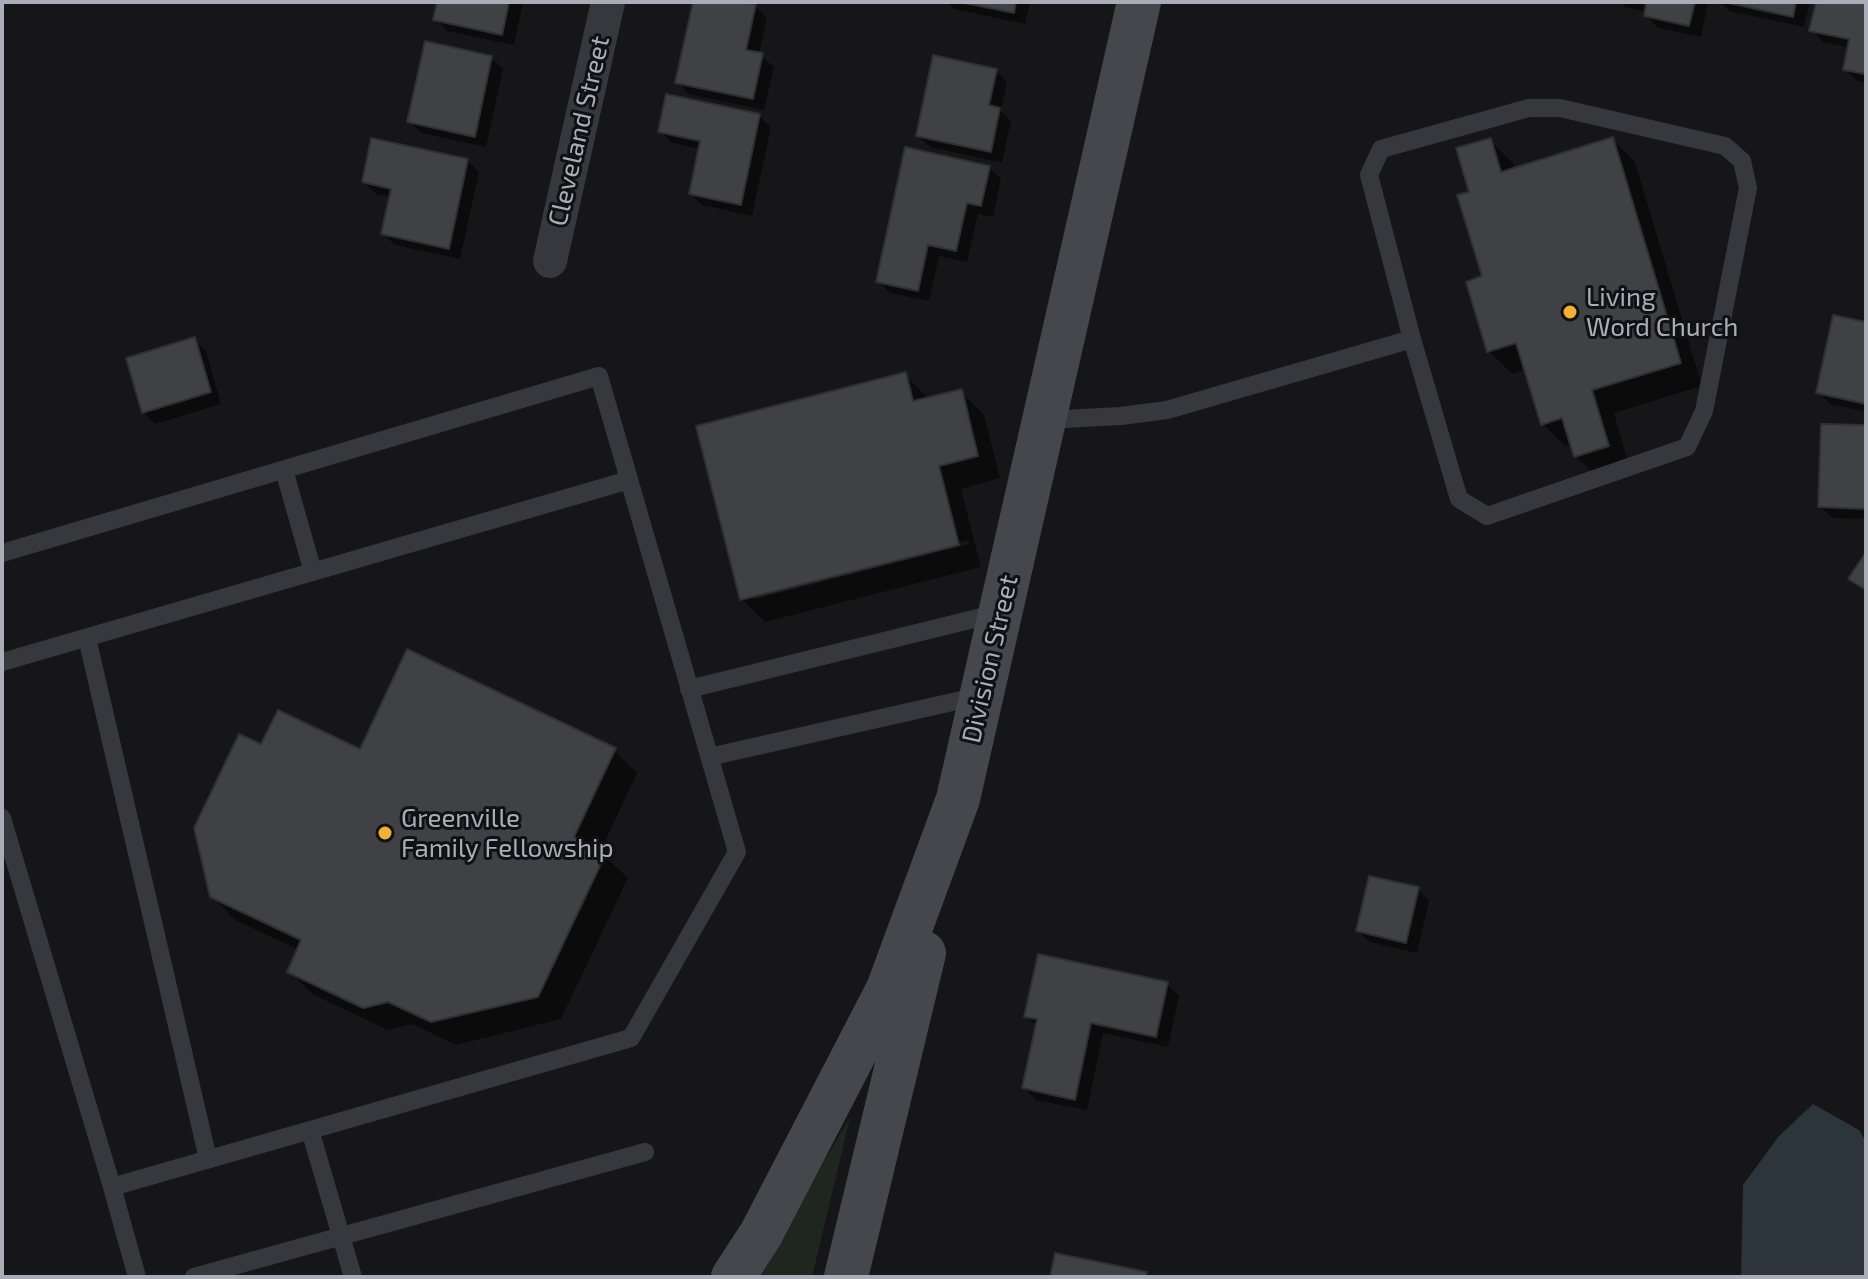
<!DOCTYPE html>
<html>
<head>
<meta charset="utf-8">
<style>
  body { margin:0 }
  #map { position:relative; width:1868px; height:1279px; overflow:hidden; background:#161618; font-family:"Exo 2",sans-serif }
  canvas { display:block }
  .frame { position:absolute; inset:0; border:4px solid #a8adb8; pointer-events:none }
</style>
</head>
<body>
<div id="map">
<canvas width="1868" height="1279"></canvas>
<div class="frame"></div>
</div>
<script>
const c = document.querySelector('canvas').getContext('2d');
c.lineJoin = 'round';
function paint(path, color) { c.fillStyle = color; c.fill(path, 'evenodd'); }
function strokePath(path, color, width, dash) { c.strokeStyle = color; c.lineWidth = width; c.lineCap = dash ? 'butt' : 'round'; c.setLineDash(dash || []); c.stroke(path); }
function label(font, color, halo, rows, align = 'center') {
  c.font = font + ' "Exo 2",sans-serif'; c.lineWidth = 6; c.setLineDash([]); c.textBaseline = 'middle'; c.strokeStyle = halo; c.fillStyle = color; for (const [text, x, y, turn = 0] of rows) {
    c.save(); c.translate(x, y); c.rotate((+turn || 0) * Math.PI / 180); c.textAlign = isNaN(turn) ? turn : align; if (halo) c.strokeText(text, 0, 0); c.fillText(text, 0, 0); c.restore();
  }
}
paint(new Path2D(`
  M850,1118l-38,159h-58z`), '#1e261f');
paint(new Path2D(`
  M1813,1104l46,26 7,12v135h-125l2,-92 36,-49z`), '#2c353c');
paint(new Path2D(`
  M439,2h84l-9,43 -67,-14 -11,-12z
  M695,2h40l20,4 12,12 -8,36 15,13 -10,43 -75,-16 -11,-12z
  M947,2h83l-5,22 -71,-15z
  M1620,2h88l-7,35 -43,-9 -12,-12 1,-4 -22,-5z
  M1720,2h90l-6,25 -75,-16z
  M1818,2h48v81l-9,-2 -12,-12 5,-21 -27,-6 -11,-12z
  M491,58l12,11 -17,78 -65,-14 -11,-11z
  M996,71l11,11 -6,29 10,10 -9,42 -72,-16 -12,-11z
  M759,116l12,11 -19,89 -50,-11 -11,-11 9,-45 -28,-6 -12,-12z
  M1612,139l23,23 67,224 -88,27 16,56 -31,10 -23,-23 -3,-11 -7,2 -23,-23 -17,-54 -14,4 -23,-23 -5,-73 -12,-85 18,-53 23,23 2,6z
  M467,160l12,12 -19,87 -65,-14 -12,-11 8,-37 -15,-3 -12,-12z
  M989,168l12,11 -8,38 -15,-3 -11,48 -28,-6 -10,45 -39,-8 -12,-12z
  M1866,324v88l-36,-8 -11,-11z
  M194,340l12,11 15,53 -66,20 -12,-12z
  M905,375l23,23 33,-6 23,23 16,63 -39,11 20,78 -216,55 -23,-23zM968,540l1,4 -214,55v-5z
  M1866,427v92l-34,-1 -12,-12z
  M262,747l99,4 253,-1 23,23 -37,79 28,26 -67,141 -105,26 -44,-21 -24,6 -76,-36 -23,-23 10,-21 -64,-30 -23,-24z
  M1418,889l11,12 -12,52 -47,-11 -12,-11z
  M1167,984l12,12 -11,51 -65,-14 -16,77 -51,-10 -12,-12 13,-62 -10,-10z`), '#0007');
const building = new Path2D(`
  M437,2h72l-7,33 -69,-15z
  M693,2h51l12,2 -10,46 17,3 -10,46 -78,-16z
  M960,2h56l-2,11z
  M1640,2h55l-6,24 -45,-10 2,-13z
  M1724,2h72l-3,15z
  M1816,2h50v72l-23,-4 6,-31 -40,-8z
  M425,41l67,15 -17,81 -68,-15z
  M933,55l64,14 -8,36 11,3 -9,44 -75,-16z
  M666,94l94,20 -19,91 -52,-11 11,-53 -42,-9z
  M1613,137l68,226 -89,27 17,56 -35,11 -12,-39 -21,7 -25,-82 -29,9 -21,-70 16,-6 -25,-81 12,-3 -13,-44 35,-10 10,34z
  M371,138l97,21 -19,90 -68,-15 10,-45 -29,-7z
  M905,147l85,19 -9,40 -14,-3 -11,48 -28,-6 -10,46 -42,-9z
  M1833,315l33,7v82l-50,-11z
  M195,337l16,55 -69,21 -16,-55z
  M906,372l7,29 49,-12 16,67 -39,10 20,79 -219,55 -44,-174z
  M1821,424l45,1v84l-48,-2z
  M1866,552v38l-18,-11z
  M407,649l209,99 -42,89 32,16 -68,144 -107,25 -43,-20 -25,6 -76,-36 14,-32 -91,-43 -16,-69 45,-94 22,10 17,-34 82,39z
  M1369,876l50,11 -13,56 -50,-12z
  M1038,954l130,28 -12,55 -65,-14 -16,77 -53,-12 15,-69 -13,-2z
  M1055,1253l92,19 -1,5h-96z`);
paint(building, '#404145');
strokePath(building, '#303034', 2);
strokePath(new Path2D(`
  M1045,420l76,-4 46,-6 245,-71 47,160 28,17 200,-69 17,-36 44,-223 -6,-27 -17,-15 -165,-38h-31l-148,41 -12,26 43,164
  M284,470l29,102
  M2,553l597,-177 138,476 -106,186 -519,149 -110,-369
  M87,638l121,521
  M2,662l627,-182
  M689,689l309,-76
  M709,757l270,-61
  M310,1130l43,147
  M112,1187l25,90
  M194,1277l451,-125`), '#37383d', 18);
strokePath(new Path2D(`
  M550,261l58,-259`), '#37383d', 34);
strokePath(new Path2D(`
  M733,1277l28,-43 127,-245 70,-190 181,-797
  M846,1277l78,-324`), '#45474d', 44);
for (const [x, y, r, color] of [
  [1570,312,8,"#f2b134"],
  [385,833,8,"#f2b134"]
]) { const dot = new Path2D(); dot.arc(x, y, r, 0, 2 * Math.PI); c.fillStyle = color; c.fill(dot); strokePath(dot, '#111113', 3); }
label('26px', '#a8adb8', '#111113', [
  ["Cleveland Street",579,131,-77],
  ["Division Street",990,659,-77]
]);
label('26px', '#a8adb8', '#111113', [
  ["Living",1586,297],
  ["Word Church",1586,327],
  ["Greenville",401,818],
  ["Family Fellowship",401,848]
], 'left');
</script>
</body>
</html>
